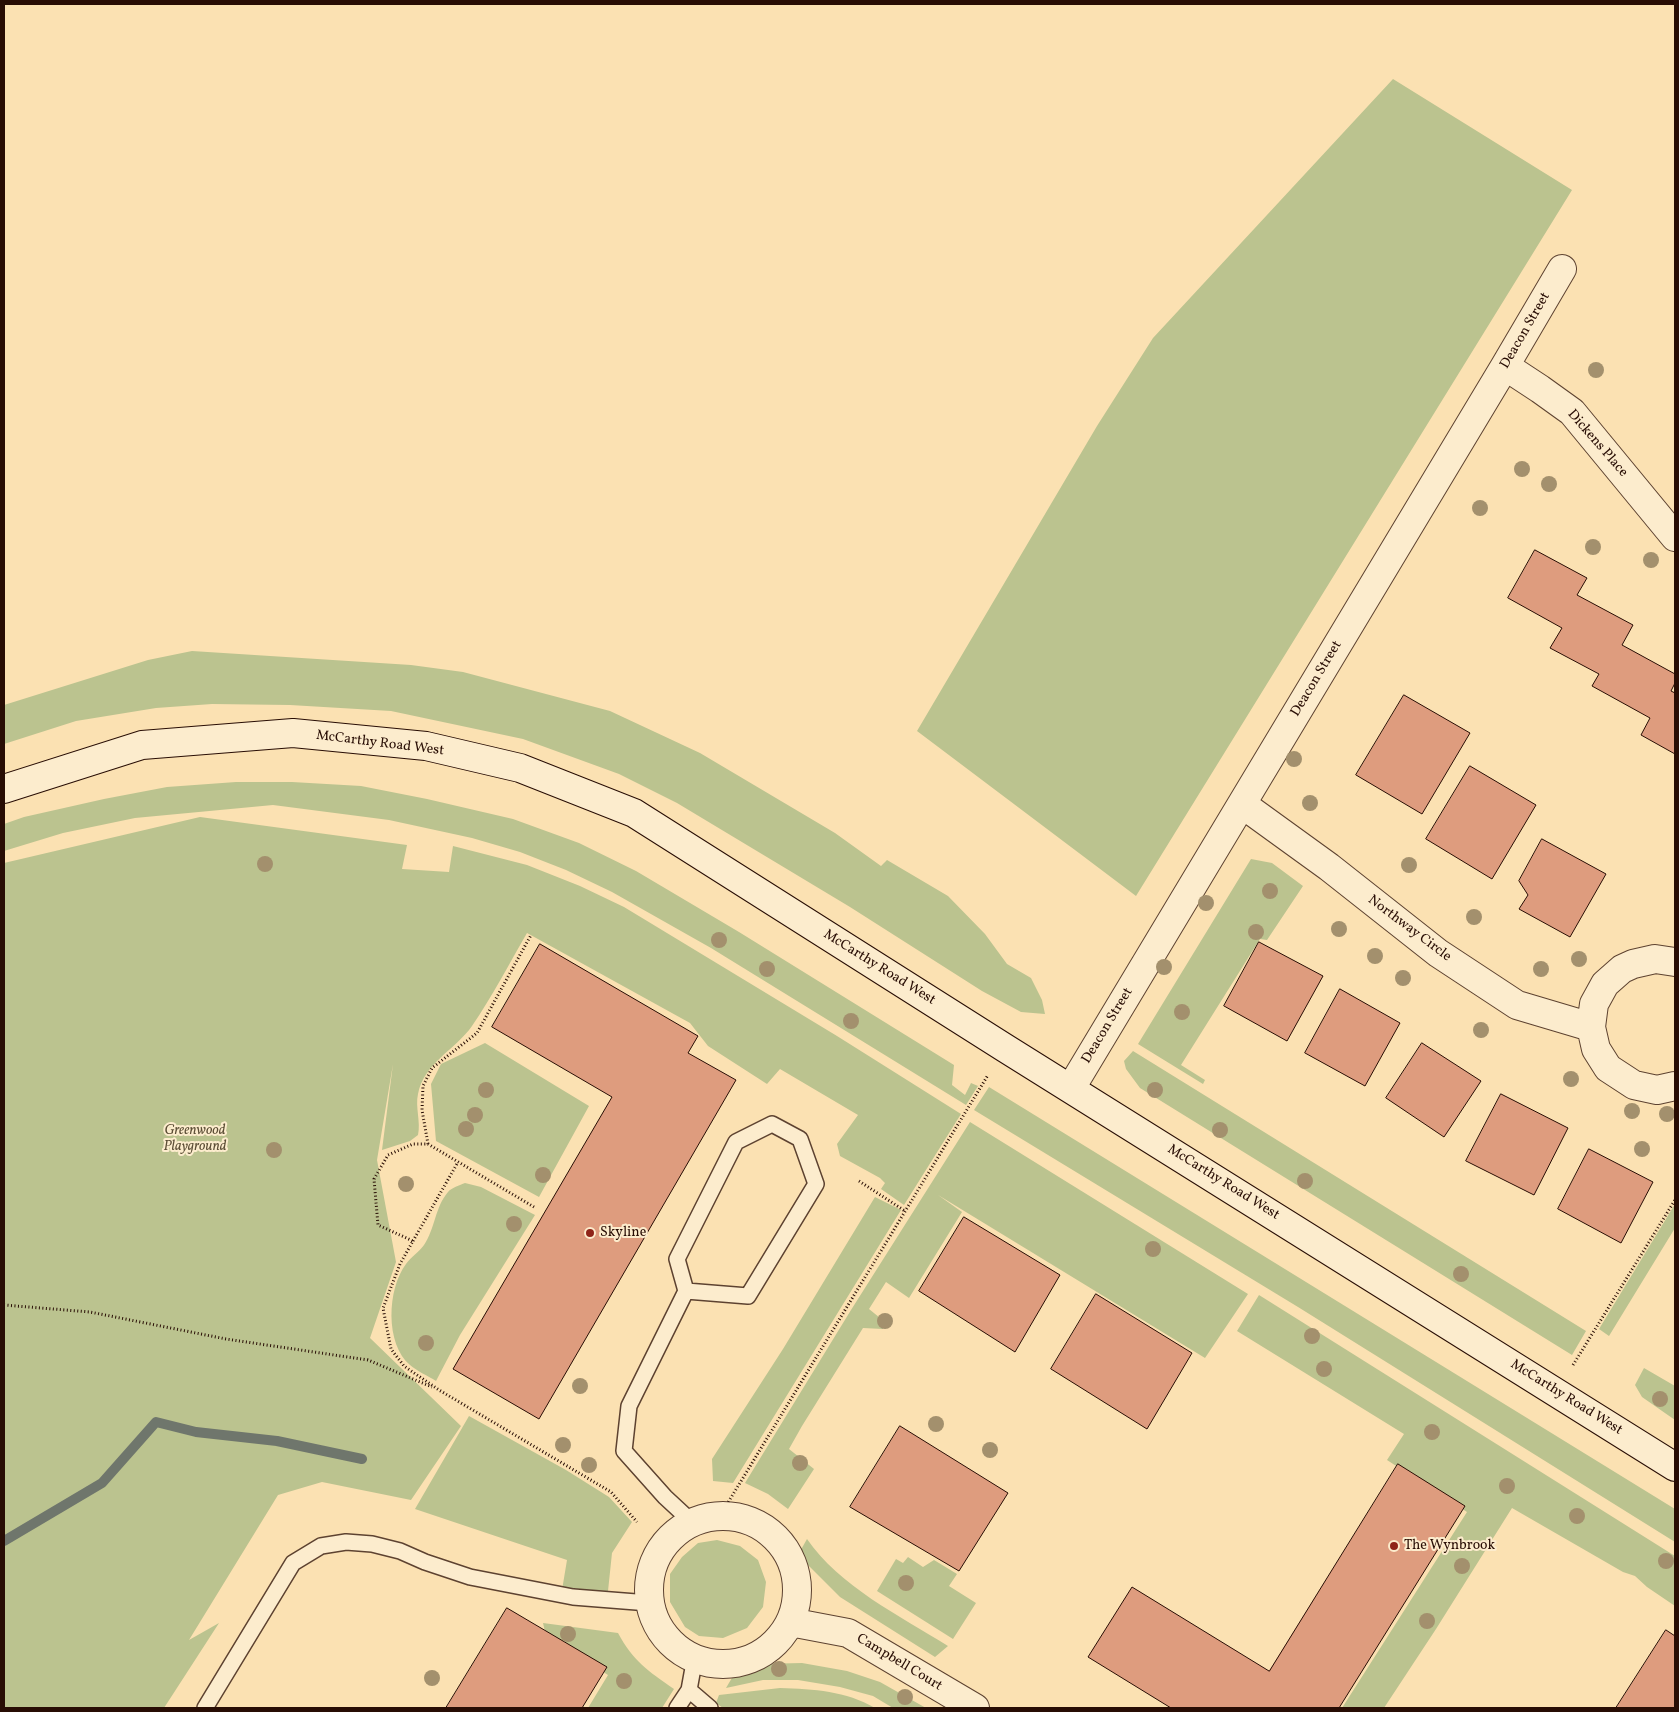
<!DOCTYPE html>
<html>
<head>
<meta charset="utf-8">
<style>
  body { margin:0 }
  #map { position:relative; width:1679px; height:1712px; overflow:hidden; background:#fbe1b2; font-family:Vollkorn,serif }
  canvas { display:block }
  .frame { position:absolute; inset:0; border:5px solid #280d04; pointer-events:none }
</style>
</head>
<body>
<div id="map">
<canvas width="1679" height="1712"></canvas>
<div class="frame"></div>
</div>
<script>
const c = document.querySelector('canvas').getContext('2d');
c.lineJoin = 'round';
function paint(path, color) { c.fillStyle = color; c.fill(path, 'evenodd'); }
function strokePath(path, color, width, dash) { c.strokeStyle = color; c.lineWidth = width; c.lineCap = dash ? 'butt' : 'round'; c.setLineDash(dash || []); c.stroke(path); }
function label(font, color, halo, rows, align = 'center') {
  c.font = font + ' Vollkorn,serif'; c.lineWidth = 4; c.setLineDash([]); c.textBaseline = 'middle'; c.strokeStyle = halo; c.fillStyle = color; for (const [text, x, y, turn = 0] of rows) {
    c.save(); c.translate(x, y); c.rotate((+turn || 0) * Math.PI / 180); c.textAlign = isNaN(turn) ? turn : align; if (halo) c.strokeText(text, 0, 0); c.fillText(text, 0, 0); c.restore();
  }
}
paint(new Path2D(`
  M1393,79l179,111 -436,706 -219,-165 180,-305 56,-88z
  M192,651l219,14 52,7 147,39 90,42 135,80 46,33 6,-6 61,36 37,38 22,30 24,14 11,22 3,14 -24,-2 -39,-21 -132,-84 -173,-104 -58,-29 -96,-35 -132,-28 -101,-6 -78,-1 -56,4 -80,13 -72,23v-39l144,-45z
  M236,782h56l69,4 66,13 86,20 66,24 57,28 103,61 215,133 -2,20 13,10 6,-12 7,3 -12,19 -255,-157 -99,-56 -46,-22 -46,-18 -48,-14 -83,-18 -116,-15 -138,13 -72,15 -59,18v-27l20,-7 80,-18 63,-12z
  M200,817l207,28 -5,24 47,3 4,-26 74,19 53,21 44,21 213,129 124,78 -57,91 -23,-16 4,-6 -5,-5 -40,-22 -3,-12 21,-29 -78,-46 -13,15 -59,-38 -18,-23 -163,-90c-18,31 -35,64 -55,93 -17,24 -48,37 -54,68 -3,13 3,28 0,41l-8,6 -28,9 11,-86 -16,96 19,102 -26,76 91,88 -50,74 -89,-18 -44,13 -89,145 30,-17 -55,85h-160v-845z
  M1251,859l21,4 31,23 -36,54 -7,-1 -79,126 24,15 -2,4 -65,-40z
  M485,1043l104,63 -50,91 -103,-56 -5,-57 10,-20z
  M1133,1051l453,280 -14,24 -432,-267 -14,-19 -2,-8z
  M989,1087l686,422v33l-377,-235 -324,-197z
  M970,1122l278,172 -43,64 -267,-163 24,17 -53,86 -23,-16 -17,27 16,13 -2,7 -20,-1 -61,98 -13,23 25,20 -26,40 -20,-15 -23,-11 106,-173z
  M465,1183l16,4 54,28 -75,120 -24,46c-8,-5 -19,-10 -26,-16 -25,-21 -23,-76 -4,-101 5,-7 13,-12 18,-19 11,-16 11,-38 24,-53 3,-4 12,-7 17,-9z
  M875,1197l26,13 -168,273 -20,-2 -1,-22 71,-110z
  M1675,1204v24l-66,108 -10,-7z
  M1259,1295l416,261v50l-28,-19 -12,-11 -12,-4 -111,-64 -76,121 -52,79h-42l125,-196 -80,-52 17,-26 -167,-103z
  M1644,1368l31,18v34l-33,-23 -7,-12z
  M469,1416l97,54 43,27 23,25 -20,31 -4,38 -37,2 -9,-3 5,-30 -152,-51z
  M807,1539c32,47 93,77 141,107l-13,11 -95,-60 -42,-42z
  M717,1540l23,6 18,14 8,22 -3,25 -16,21 -24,10 -24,-2 -14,-9 -15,-25v-28l12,-17 16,-14z
  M908,1557l15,10 11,-7 23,14 -8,12 27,17 -23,36 -76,-48 19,-32 7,4z
  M543,1623l75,10c15,28 30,38 56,56l-12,19h-74l20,-33 -62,-39z
  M802,1663l45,8 33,11 46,26h-33l-20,-12 -33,-9 -42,-7h-35l-37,8 10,-17 24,-7z
  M780,1688c34,1 66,3 95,20h-152l-7,-5 3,-8z`), '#bbc38f');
strokePath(new Path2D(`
  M4,1541l98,-58 54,-61 40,10 81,9 85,18`), '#6f766c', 10);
const building = new Path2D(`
  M1535,550l52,28 -10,17 56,30 -11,20 53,29v9l-4,8 4,2v61l-34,-19 9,-17 -58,-32 7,-12 -49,-26 12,-20 -54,-30z
  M1404,695l66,38 -48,81 -66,-39z
  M1470,766l66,39 -44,74 -66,-40z
  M1542,839l64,35 -36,63 -51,-28 9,-14 -9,-14z
  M1259,942l64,34 -36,65 -63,-35z
  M540,944l158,92 -10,17 48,27 -197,339 -86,-50 159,-272 -120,-70z
  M1340,989l60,34 -35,63 -60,-33z
  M1422,1043l59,38 -37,56 -58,-39z
  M1501,1094l67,34 -34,67 -68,-34z
  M1589,1149l64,33 -32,61 -63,-34z
  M964,1217l96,58 -45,77 -96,-61z
  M1096,1294l96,59 -45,76 -96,-60z
  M900,1426l108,67 -49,78 -109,-64z
  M1398,1464l67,42 -126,202h-168l-83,-51 44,-70 137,84z
  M507,1608l100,59 -25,41h-136z
  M1666,1630l9,6v72h-59z`);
paint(building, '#de9c7e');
strokePath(building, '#280d04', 1);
const lane = new Path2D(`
  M686,1291l-9,-32 59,-117 36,-18 28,15 16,45 -68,112 -62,-5 -57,115 -5,45 41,46 28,26
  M689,1690l21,18
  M205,1708l88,-145 28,-17 25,-4 26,2 28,7 25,11 45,15 103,20 76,6
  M677,1708l12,-18 6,-33`);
const street = new Path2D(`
  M1505,366l35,23 32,23 103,125
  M1242,804l87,63 109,86 79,52 74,22
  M1675,962l-20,-3 -22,5 -11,5 -17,15 -11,20 -3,23 5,22 12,19 26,17 23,5 18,-4
  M1071,1088l434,-722 57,-97
  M649 1590a74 74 0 1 1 148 0a74 74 0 1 1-148 0Z
  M790,1622l58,11 127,75`);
const secondary = new Path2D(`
  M4,789l138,-44 151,-12 133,13 94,22 114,45 371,235 670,419`);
strokePath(lane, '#5d4230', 18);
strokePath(street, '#5d4230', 30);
strokePath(secondary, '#280d04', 30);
strokePath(new Path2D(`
  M428,1144l-6,-34 1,-24 9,-18 45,-35 54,-98
  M859,1181l46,30
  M534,1207l-106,-63h-15l-25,11 -14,24 4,46 35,16 -13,23 -17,44 8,41 13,17 35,24 172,102 26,30
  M413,1241l45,-79
  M4,1305l86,7 136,27 142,21 64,27
  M1573,1365l102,-165
  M721,1514l267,-439`), '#280d04', 3, [1, 2.5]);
strokePath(lane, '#fceccd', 15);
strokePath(street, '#fceccd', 28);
strokePath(secondary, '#fceccd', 28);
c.fillStyle = '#a3906d';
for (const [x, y] of [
  [1596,370],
  [1522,469],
  [1549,484],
  [1480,508],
  [1593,547],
  [1651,560],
  [1294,759],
  [1310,803],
  [265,864],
  [1409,865],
  [1270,891],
  [1206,903],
  [1474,917],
  [1339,929],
  [1256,932],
  [719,940],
  [1375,956],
  [1579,959],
  [1164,967],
  [767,969],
  [1541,969],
  [1403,978],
  [1182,1012],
  [851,1021],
  [1481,1030],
  [1571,1079],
  [486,1090],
  [1155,1090],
  [1632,1111],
  [1667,1114],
  [475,1115],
  [466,1129],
  [1220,1130],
  [1642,1149],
  [274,1150],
  [543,1175],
  [1305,1181],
  [406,1184],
  [514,1224],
  [1153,1249],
  [1461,1274],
  [885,1321],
  [1312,1336],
  [426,1343],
  [1324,1369],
  [580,1386],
  [1660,1399],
  [936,1424],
  [1432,1432],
  [563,1445],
  [990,1450],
  [800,1463],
  [589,1465],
  [1507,1486],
  [1577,1516],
  [1666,1561],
  [1462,1566],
  [906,1583],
  [1427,1621],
  [568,1634],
  [779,1669],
  [432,1678],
  [624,1681],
  [905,1697]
]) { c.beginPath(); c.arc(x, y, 8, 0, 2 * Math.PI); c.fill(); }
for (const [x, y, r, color] of [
  [590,1233,5,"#8f2418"],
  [1394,1546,5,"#8f2418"]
]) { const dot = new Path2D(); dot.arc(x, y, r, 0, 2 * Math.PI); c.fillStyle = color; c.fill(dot); strokePath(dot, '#fceccd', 2); }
label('14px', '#280d04', '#fceccd', [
  ["Deacon Street",1526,331,-60],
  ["Dickens Place",1597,444,49],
  ["Deacon Street",1317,679,-59],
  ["McCarthy Road West",380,744,7],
  ["Northway Circle",1409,929,37],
  ["McCarthy Road West",879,968,32],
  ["Deacon Street",1108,1026,-59],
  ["McCarthy Road West",1223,1183,32],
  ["McCarthy Road West",1566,1398,32],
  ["Campbell Court",899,1663,31]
]);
label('italic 14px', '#5b4d35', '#fceccd', [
  ["Greenwood",195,1131],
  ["Playground",195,1147]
]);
label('14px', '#280d04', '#fceccd', [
  ["Skyline",600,1233],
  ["The Wynbrook",1404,1546]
], 'left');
</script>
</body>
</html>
